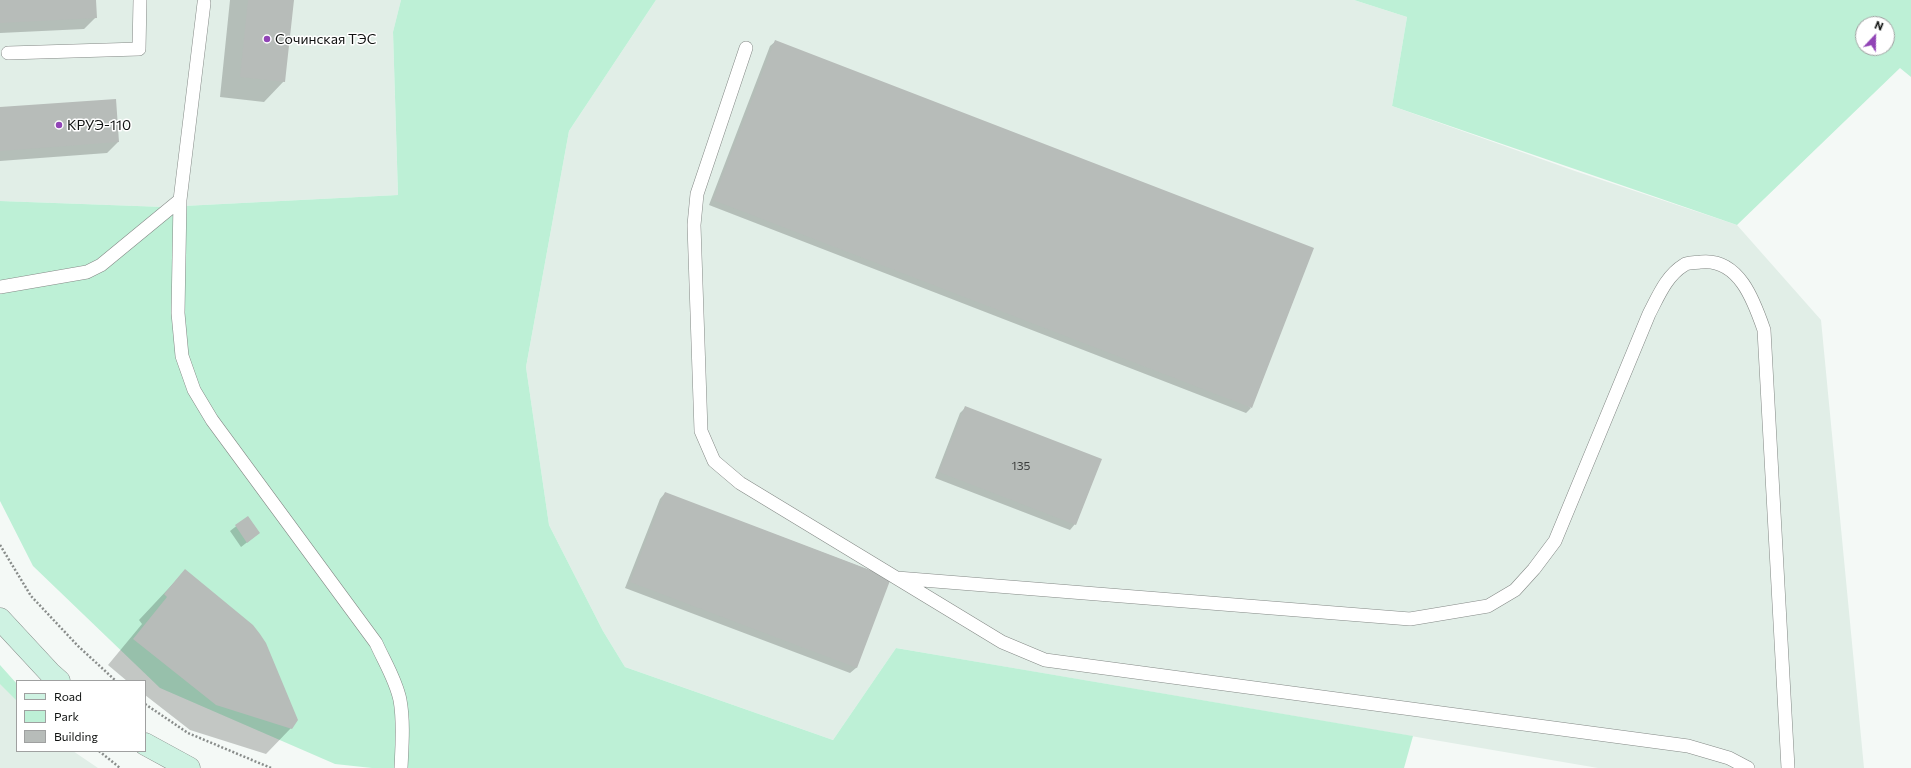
<!DOCTYPE html>
<html>
<head>
<meta charset="utf-8">
<style>
  body { margin:0 }
  #map { position:relative; width:1911px; height:768px; overflow:hidden; background:#f4f9f6; font-family:Commissioner,sans-serif }
  canvas { display:block }
  .legend { position:absolute; left:16px; top:680px; width:130px; height:72px; box-sizing:border-box; background:#fff; border:1px solid #9fa0a0; margin:0; padding:5px 7px; list-style:none; font-size:12px; color:#101211 }
  .legend li { display:flex; align-items:center; gap:8px; height:20px }
  .legend b { width:20px; border:1px solid #9fa0a0 }
  .north { position:absolute; left:1855px; top:16px; width:40px; height:40px; box-sizing:border-box; background:#fff; border:1px solid #9fa0a0; border-radius:50%; rotate:22deg; font-size:11px; font-weight:700; line-height:16px; text-align:center; color:#101211 }
  .north::after { content:''; display:block; margin:auto; width:14px; height:18px; background:#9144b6; clip-path:polygon(50% 0,100% 100%,50% 72%,0 100%) }
</style>
</head>
<body>
<div id="map">
<canvas width="1911" height="768"></canvas>
<ul class="legend">
<li><b style="height:5px;background:#cef2e2"></b>Road</li>
<li><b style="height:11px;background:#bdf0d6"></b>Park</li>
<li><b style="height:11px;background:#b7bcb9"></b>Building</li>
</ul>
<div class="north">N</div>
</div>
<script>
const c = document.querySelector('canvas').getContext('2d');
c.lineJoin = 'round';
function paint(path, color) { c.fillStyle = color; c.fill(path, 'evenodd'); }
function strokePath(path, color, width, dash) { c.strokeStyle = color; c.lineWidth = width; c.lineCap = dash ? 'butt' : 'round'; c.setLineDash(dash || []); c.stroke(path); }
function label(font, color, halo, rows, align = 'center') {
  c.font = font + ' Commissioner,sans-serif'; c.lineWidth = 3; c.setLineDash([]); c.textBaseline = 'middle'; c.strokeStyle = halo; c.fillStyle = color; for (const [text, x, y, turn = 0] of rows) {
    c.save(); c.translate(x, y); c.rotate((+turn || 0) * Math.PI / 180); c.textAlign = isNaN(turn) ? turn : align; if (halo) c.strokeText(text, 0, 0); c.fillText(text, 0, 0); c.restore();
  }
}
paint(new Path2D(`
  M0,0h401l-8,32 5,163 -234,12 -164,-6z
  M656,0h698l53,17 -15,89 183,65 162,54 84,95 43,448h-266l-702,-120 -63,92 -208,-73 -22,-36 -54,-106 -23,-158 43,-236z
  M0,673l17,18v60h56l25,17h-98z`), '#e1eee7');
paint(new Path2D(`
  M401,0h255l-87,131 -43,236 23,158 54,106 22,36 208,73 63,-92 517,88 -9,32h-1032l-37,-4 -175,-76 -127,-122 -33,-65v-300l164,6 234,-12 -5,-163z
  M1354,0h557v77l-11,-9 -163,157 -345,-119 15,-89zM1863,24h24v24h-24z
  M0,665l17,19v17l-17,-17z`), '#bdf0d6');
paint(new Path2D(`
  M0,0h95l1,17 -12,12 -84,4z
  M230,0h63l-9,81 -20,21 -44,-5z
  M776,41l475,367 -5,5 -537,-208 61,-159z
  M0,108l118,34 -11,11 -107,8z
  M965,408l110,116 -5,6 -135,-52 25,-65z
  M665,493l225,85 -34,90 -6,5 -225,-85 35,-89z
  M248,517l11,16 -18,14 -11,-16z
  M185,571l106,157 -25,26 -76,-24 -45,-35v-14h-18l-19,-16 34,-41 -3,-4z`), '#0003');
paint(new Path2D(`
  M0,0h96l1,18 -97,5z
  M248,0h46l-9,82 -45,-5z
  M775,40l539,208 -62,160 -539,-208z
  M116,99l3,43 -119,9v-44z
  M965,406l137,53 -26,66 -137,-53z
  M665,492l226,86 -34,90 -227,-86z
  M248,516l12,17 -13,10 -12,-18z
  M185,569l68,56 7,9 6,9 32,77 -6,9 -76,-24 -83,-66 34,-42 -3,-3z`), '#b7bcb9');
const lane = new Path2D(`
  M746,48l-49,146 -3,31 7,206 13,30 26,22 262,159 43,18 643,86 41,12 19,10
  M8,53l131,-4 1,-49
  M180,200l-2,113 4,43 12,34 18,30 164,223c8,18 20,37 24,57 4,22 2,46 1,68
  M0,287l87,-15 14,-7 79,-65 24,-197
  M897,578l513,41 78,-13 27,-16 19,-21 21,-28 94,-227c9,-17 17,-38 35,-49 4,-3 12,-2 17,-3 38,-4 53,39 63,68l24,438`);
const secondary = new Path2D(`
  M0,619l50,54 9,8
  M145,744l44,24`);
strokePath(lane, '#848986', 14);
strokePath(secondary, '#848986', 23);
strokePath(new Path2D(`
  M0,545l31,51 47,50 38,35
  M145,704l43,29 83,35
  M99,751l21,17`), '#888c8a', 2.5, [2, 2]);
strokePath(lane, '#fff', 13);
strokePath(secondary, '#cef2e2', 22);
for (const [x, y, r, color] of [
  [267,39,4,"#9144b6"],
  [59,125,4,"#9144b6"]
]) { const dot = new Path2D(); dot.arc(x, y, r, 0, 2 * Math.PI); c.fillStyle = color; c.fill(dot); strokePath(dot, '#fff', 1.5); }
label('12px', '#3a3c3b', null, [
  ["135",1021,466]
]);
label('14px', '#101211', '#fff', [
  ["Сочинская ТЭС",275,39],
  ["КРУЭ-110",67,125]
], 'left');
</script>
</body>
</html>
